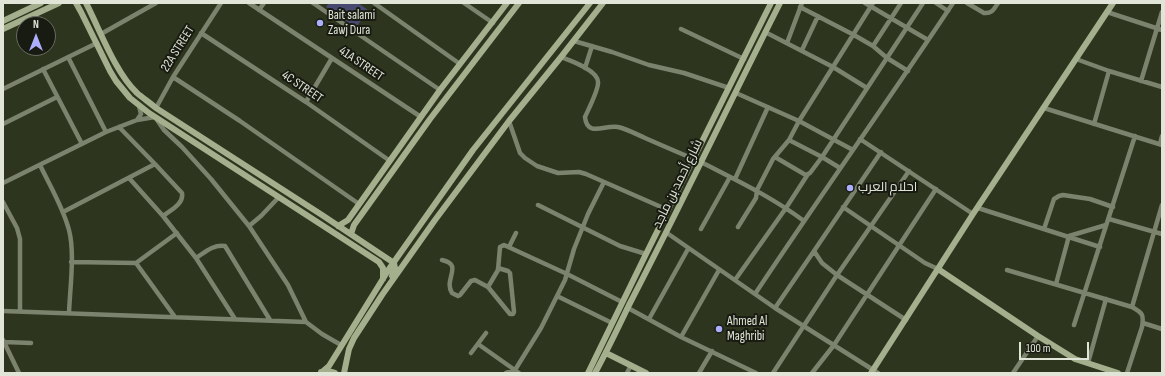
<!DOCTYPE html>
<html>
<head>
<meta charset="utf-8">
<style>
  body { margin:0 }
  #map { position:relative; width:1165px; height:376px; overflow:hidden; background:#2e351e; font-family:"Sofia Sans Condensed",sans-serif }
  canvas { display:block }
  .frame { position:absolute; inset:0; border:4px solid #e0e5d7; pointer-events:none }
  .north { position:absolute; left:16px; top:16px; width:40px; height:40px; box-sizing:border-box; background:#181b11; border:1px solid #686c60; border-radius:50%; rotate:0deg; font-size:11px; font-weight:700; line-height:16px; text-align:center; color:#e0e5d7 }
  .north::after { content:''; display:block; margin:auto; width:14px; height:18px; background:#acaffb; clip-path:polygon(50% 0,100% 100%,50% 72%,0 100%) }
  .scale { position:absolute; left:1019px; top:342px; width:70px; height:18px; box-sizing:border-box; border:2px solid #e0e5d7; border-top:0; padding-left:5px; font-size:12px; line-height:14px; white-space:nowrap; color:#e0e5d7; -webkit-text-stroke:3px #181b11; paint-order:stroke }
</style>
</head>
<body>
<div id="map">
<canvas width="1165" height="376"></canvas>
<div class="frame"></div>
<div class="north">N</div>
<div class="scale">100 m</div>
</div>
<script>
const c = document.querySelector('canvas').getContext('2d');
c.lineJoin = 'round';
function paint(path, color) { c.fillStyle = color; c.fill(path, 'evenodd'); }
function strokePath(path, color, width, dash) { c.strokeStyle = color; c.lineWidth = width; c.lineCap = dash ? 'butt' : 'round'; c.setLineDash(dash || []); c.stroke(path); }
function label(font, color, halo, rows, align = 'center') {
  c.font = font + ' "Sofia Sans Condensed",Cairo,sans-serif'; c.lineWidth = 4; c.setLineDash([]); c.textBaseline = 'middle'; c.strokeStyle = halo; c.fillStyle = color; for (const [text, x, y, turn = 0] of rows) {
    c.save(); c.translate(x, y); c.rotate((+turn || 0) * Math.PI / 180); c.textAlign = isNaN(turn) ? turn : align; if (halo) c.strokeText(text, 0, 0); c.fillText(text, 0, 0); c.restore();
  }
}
paint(new Path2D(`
  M329,3h29l10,7 -12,18 -30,-21z`), '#484971');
strokePath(new Path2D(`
  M249,3l172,114
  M313,3l127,87
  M374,3l86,61
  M464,3l29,20
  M865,3l63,37
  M936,3l12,8
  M967,3l17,10c8,1 10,-4 14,-10
  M800,7l54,28 19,11 14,12 21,13
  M259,10l5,-7
  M1107,12l55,18
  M681,29l63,30
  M765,32l68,35 34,21
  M201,33l105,69 84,59
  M101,34l55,-31
  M574,41l38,11 37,13 35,8 45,15
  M787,43l15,-40
  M873,46l28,-43
  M802,50l16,-34
  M68,57l38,75
  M561,57c10,4 37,13 37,25 1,7 -10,28 -13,35 2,21 21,7 33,10 9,2 18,7 27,11 16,7 32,14 49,21
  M1076,59l33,12 53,16
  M585,68l7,-22
  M43,69l39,75
  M173,77l67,44 119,83
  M1141,81l21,-69
  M3,89l94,-46
  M736,93l63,28 54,29
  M306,102l26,-44
  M156,108l17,-31 48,-74
  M1044,108l118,37
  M137,120l4,-6 -2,-8
  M509,121l11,32 5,5 12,8 21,7 21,-1 7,2 82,36
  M3,124l54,-27
  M1094,124l15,-53
  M119,127l36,37 27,29c2,11 -11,17 -19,23
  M860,139l113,75
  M789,140l33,17 18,11
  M1160,144l2,-8
  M775,157l29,17 2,1 4,-2 12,-16 101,-154
  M701,162c35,18 71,35 103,59
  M40,165c10,21 23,42 29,65 6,23 1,58 0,83
  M129,178l34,38 33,42 39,61
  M735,179l33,-72
  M3,183l103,-51 31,-12 18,-3 9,13 18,17 29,32 38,47 39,59 18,37 16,12 19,11
  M3,202l14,26 3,11v72
  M538,205l82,41 26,8
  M843,207l82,56 13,6
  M978,208l122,39
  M63,212l92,-48
  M1109,219l53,15
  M249,226l12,-10 17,-18
  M738,227l18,-29 1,-8 16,-31 16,-19 10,-19 74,-118
  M701,229l29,-52
  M1044,229l10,-30 5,-3 4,-1 27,4 23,8
  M667,233l108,75 103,65
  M509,247l7,-14
  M814,251l8,12 15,12 69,45
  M196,258c9,-6 18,-14 29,-12l45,74
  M442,260c22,5 1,19 10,33l6,3 2,-1 11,-14 4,-1 13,7 22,27h3l1,-2 -4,-39 -2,-2 -10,-3
  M71,262l65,1 41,-30
  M136,263l39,54
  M1007,270l125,37c11,6 12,8 10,20l-15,46
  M735,280l51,-72 22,-34
  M1056,284l13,-48 37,-11
  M488,287l10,-17 2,-23 4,-2 63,29 55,28
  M755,294c65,-98 133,-193 198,-291
  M557,296l55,27
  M1132,307l30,-102
  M628,308l53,29 75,36
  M775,308l39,-57 67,-99
  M3,311l303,11
  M649,319l39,-70
  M1143,323l19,6
  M1074,325l61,-189
  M681,337l38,-67
  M3,340l16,33
  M4,342l27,1
  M478,344l41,29
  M471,353l15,-20
  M1088,363l18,-64
  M506,373l9,-3 26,-42 24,-48 9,-31 14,-35 16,-32
  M627,373l4,-8
  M699,373l13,-22
  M773,373l64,-98 72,-104
  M812,373l22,-28 102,-156
  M1013,373l25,-37`), '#7b826d', 4.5);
strokePath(new Path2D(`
  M76,3l5,9 29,59 6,10 14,17 19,15 230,149 4,6v11
  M86,3c14,27 29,69 51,90 6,5 13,10 19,15l166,107 72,48 1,5 -3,8
  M3,21l38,-18
  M3,29l56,-26
  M338,226l10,-6 92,-130 67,-87
  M351,234l3,-9 76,-106 89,-116
  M938,269l100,67 37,23 43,14
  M606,353l40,20
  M321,372l7,-1 7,2
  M322,372l7,-6 60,-97 84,-119 117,-147
  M344,373l5,-24 5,-11 28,-43 53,-75 74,-99 52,-64 42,-54
  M588,373l58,-119 125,-251
  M595,373c12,-22 23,-45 34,-68 52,-100 100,-201 151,-302
  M871,373l102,-159 140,-211`), '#a4af8e', 6);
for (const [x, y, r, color] of [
  [320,23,4,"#acaffb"],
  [850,188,4,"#acaffb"],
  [719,329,4,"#acaffb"]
]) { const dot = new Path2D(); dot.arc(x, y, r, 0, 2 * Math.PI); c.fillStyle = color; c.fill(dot); strokePath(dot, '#181b11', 1.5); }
label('13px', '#e0e5d7', '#181b11', [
  ["Bait salami",328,16],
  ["Zawj Dura",328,31],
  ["احلام العرب",858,188],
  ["Ahmed Al",727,322],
  ["Maghribi",727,337]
], 'left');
label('13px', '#e0e5d7', '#181b11', [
  ["22A STREET",178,49,-58],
  ["41A STREET",361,64,34],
  ["4C STREET",302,87,34],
  ["شارع أحمد بن ماجد",678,184,-64]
]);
</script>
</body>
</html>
